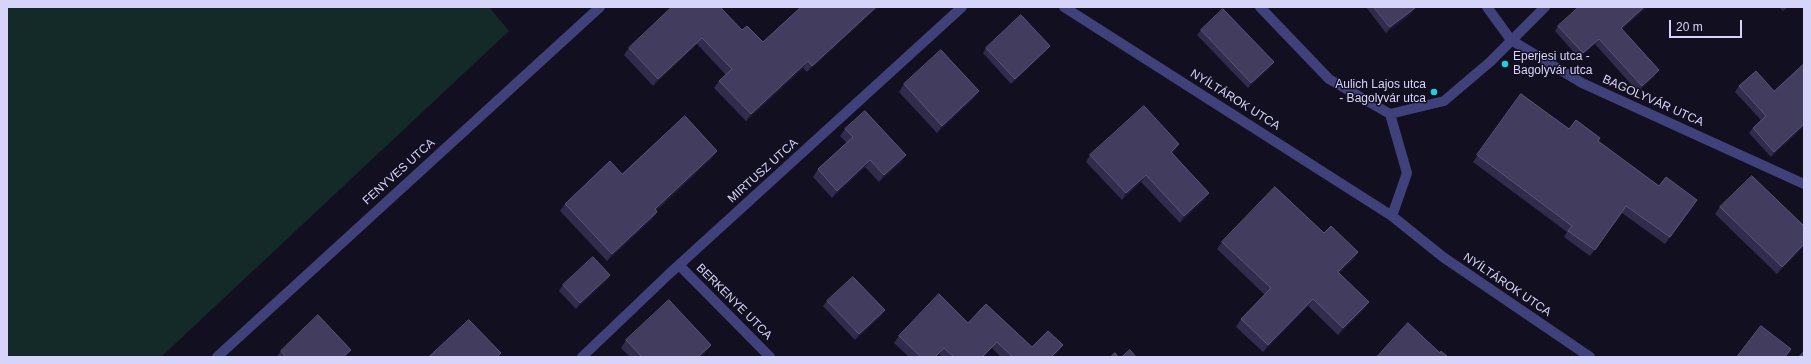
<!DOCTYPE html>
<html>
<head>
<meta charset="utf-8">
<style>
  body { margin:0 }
  #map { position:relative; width:1811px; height:364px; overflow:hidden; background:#121020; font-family:Arial,sans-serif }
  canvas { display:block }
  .frame { position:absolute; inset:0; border:8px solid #d7d4fa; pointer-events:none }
  .scale { position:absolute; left:1669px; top:20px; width:73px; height:18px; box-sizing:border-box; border:2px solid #d7d4fa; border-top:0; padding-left:5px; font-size:12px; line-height:14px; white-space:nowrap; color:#d7d4fa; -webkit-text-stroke:3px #121020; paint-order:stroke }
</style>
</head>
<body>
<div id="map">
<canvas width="1811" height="364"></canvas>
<div class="frame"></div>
<div class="scale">20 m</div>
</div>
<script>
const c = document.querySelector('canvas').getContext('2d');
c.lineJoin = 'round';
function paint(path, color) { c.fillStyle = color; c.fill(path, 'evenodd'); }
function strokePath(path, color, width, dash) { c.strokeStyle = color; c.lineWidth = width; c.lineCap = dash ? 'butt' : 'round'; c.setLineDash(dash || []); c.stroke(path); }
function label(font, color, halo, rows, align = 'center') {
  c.font = font + ' Arial,sans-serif'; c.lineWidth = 3; c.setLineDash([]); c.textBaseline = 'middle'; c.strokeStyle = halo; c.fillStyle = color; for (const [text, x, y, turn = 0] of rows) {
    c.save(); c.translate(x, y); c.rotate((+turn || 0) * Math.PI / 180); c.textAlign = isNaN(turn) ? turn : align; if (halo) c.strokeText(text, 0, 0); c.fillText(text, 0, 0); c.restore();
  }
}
paint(new Path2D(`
  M7,7h482l20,24 -348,326h-154z`), '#132a28');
strokePath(new Path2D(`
  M1064,7l328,209 51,41 147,100
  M1260,7l69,72 61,35 54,-13 46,-39 55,-55
  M1487,7l24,33 71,43 222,101
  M1390,114l17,59 -15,43
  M679,265l91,92
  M217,357l383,-350
  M582,357l87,-83 293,-267`), '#40407b', 10);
paint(new Path2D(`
  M878,7l-71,65 -4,-4 -57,53 -32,-33 5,-7 7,-6 -29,-31 -44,42 -29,-31 5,-7 113,-18 21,12z
  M1366,7h48l-3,7 -25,19z
  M1647,7l-25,22 33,47 -17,16 -43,-48 -16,14 -24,-27 3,-5z
  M1779,7h9l-5,4z
  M1201,30l69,37 -22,21 -51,-53z
  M986,48l60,3 -35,33 -28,-31z
  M904,84l70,14 -37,35 -38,-41z
  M1739,86l35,5 30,35 -33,31 -22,-24 4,-5 8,-8 -26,-28z
  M1521,94l48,35 29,12 61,45 38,14 -32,44 -43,-31 -32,43 -26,-19 3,-5 -94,-70z
  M845,129l56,33 -22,20 -14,-15 -33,31 -19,-21 5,-8 29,-26 -7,-7z
  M1179,144l-4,7 -3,2 37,40 -5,7 -24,23 -39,-41 -19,18 -36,-38 4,-7z
  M717,151l-5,7 -56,53 1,1 -5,7 -45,42 -47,-50 5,-7 57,-30z
  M1720,207l84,39 -27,28 -62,-60z
  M1324,233l34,19 -4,7 -15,14 30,29 -5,7 -26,26 -30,-29 -45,46 -27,-25 5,-8 24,-24 -48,-46 5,-7z
  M610,275l-3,5 -31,29 -17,-18 4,-6z
  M827,301l54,15 -26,24 -32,-34z
  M968,323l64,24 31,-2 -5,7 -5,5h-52l-9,-9 -8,9h-42l-3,-3 -2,3h-28l-15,-14 5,-7z
  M626,340l85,5 -5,7 -6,5h-70l-9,-9z
  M281,351l66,4 -2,2h-67l-1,-1z`), '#312b4c');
paint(new Path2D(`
  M876,7h2l-71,65 5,-6z
  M1644,7h3l-30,26 4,-5z
  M1415,8l-4,6 -25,19 4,-6z
  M702,38l-5,6 -44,42 5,-7z
  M1599,39l-4,5 -16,14 4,-5z
  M1050,46l-4,5 -35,33 4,-5z
  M808,61l-5,7 -57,53 5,-7z
  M1274,62l-4,5 -22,21 3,-5z
  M1659,70l-4,6 -17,16 4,-6z
  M979,91l-5,7 -37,35 5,-7z
  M1804,124v2l-33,31 3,-5z
  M1179,144l-4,7 -9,8 5,-7z
  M717,151l-5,7 -62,58 5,-7z
  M906,155l-5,7 -22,20 5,-7z
  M870,160l-5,7 -33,31 5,-7z
  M1146,175l-5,7 -19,18 4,-7z
  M1209,193l-5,7 -24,23 4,-7z
  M657,212l-5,7 -45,42 5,-7z
  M1804,244v2l-27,28 5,-7z
  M1358,252l-4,7 -21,21 5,-8z
  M610,275l-3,5 -31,29 4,-6z
  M1313,299l-5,7 -45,46 5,-7z
  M1369,302l-5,7 -26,26 5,-7z
  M885,310l-4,6 -26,24 4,-6z
  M997,342l-5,6 -8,9h-2z
  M711,345l-5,7 -6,5h-2z
  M1063,345l-5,7 -5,5h-2z
  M944,348l-7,9h-2z
  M351,350l-4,5 -2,2h-2z`), '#1d1833');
const building = new Path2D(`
  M672,7h48l22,23 5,-4 16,16 38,-35h75l-64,59 -4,-5 -57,53 -32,-33 13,-12 -30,-31 -44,41 -29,-31z
  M1374,7h40l1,1 -25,19z
  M1579,7h65l-23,21 38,42 -17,16 -43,-47 -16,14 -25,-27z
  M1223,9l51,53 -23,21 -50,-53z
  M1021,15l29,31 -35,33 -29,-31z
  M941,50l38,41 -37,35 -38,-42z
  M1804,64v60l-30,28 -21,-24 13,-12 -27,-30 17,-15 18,20z
  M1521,94l48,35 7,-9 24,18 -2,3 61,45 7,-9 31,23 -27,37 -44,-31 -31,44 -27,-19 4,-5 -95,-71z
  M1144,106l35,38 -8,8 38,41 -25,23 -38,-41 -20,18 -36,-38z
  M865,111l41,44 -22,20 -14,-15 -33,31 -19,-22 35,-32 -8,-8z
  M685,116l32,35 -62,58 2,3 -45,42 -47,-50 45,-43 12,13z
  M1752,176l52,50v18l-22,23 -62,-60z
  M1275,187l49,46 7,-7 27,26 -20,20 31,30 -26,26 -30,-29 -45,46 -27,-26 30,-31 -49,-46z
  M593,257l17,18 -30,28 -17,-18z
  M853,277l32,33 -26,24 -32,-33z
  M939,294l29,29 18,-19 46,43 16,-16 15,14 -12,12h-38l-16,-15 -15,15h-28l-10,-9 -9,9h-14l-22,-21z
  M669,300l42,45 -13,12h-56l-16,-17z
  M318,315l33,35 -8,7h-57l-5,-6z
  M469,320l32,33 -4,4h-68z
  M1408,323l32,30 1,-2 7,6h-71z
  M1761,326l30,23 -6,8h-48z
  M1130,350l6,7h-14z
  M1804,352v5h-2l-2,-1z
  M1115,353l3,4h-7z`);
paint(building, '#423d5f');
strokePath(building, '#5a5577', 1);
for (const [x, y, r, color] of [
  [1505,64,4,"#18d4e2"],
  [1434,92,4,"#18d4e2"]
]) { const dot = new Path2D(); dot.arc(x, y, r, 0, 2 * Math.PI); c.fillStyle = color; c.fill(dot); strokePath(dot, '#121020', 1.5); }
label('12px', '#d7d4fa', '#121020', [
  ["Eperjesi utca -",1513,57],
  ["Bagolyvár utca",1513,71],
  ["Aulich Lajos utca",1426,85,"right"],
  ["- Bagolyvár utca",1426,99,"right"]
], 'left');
label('12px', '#d7d4fa', '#121020', [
  ["NYÍLTÁROK UTCA",1235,100,32],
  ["BAGOLYVÁR UTCA",1653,101,24],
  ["MIRTUSZ UTCA",763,171,-42],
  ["FENYVES UTCA",399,172,-42],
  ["NYÍLTÁROK UTCA",1507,285,34],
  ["BERKENYE UTCA",734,302,45]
]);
</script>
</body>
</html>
